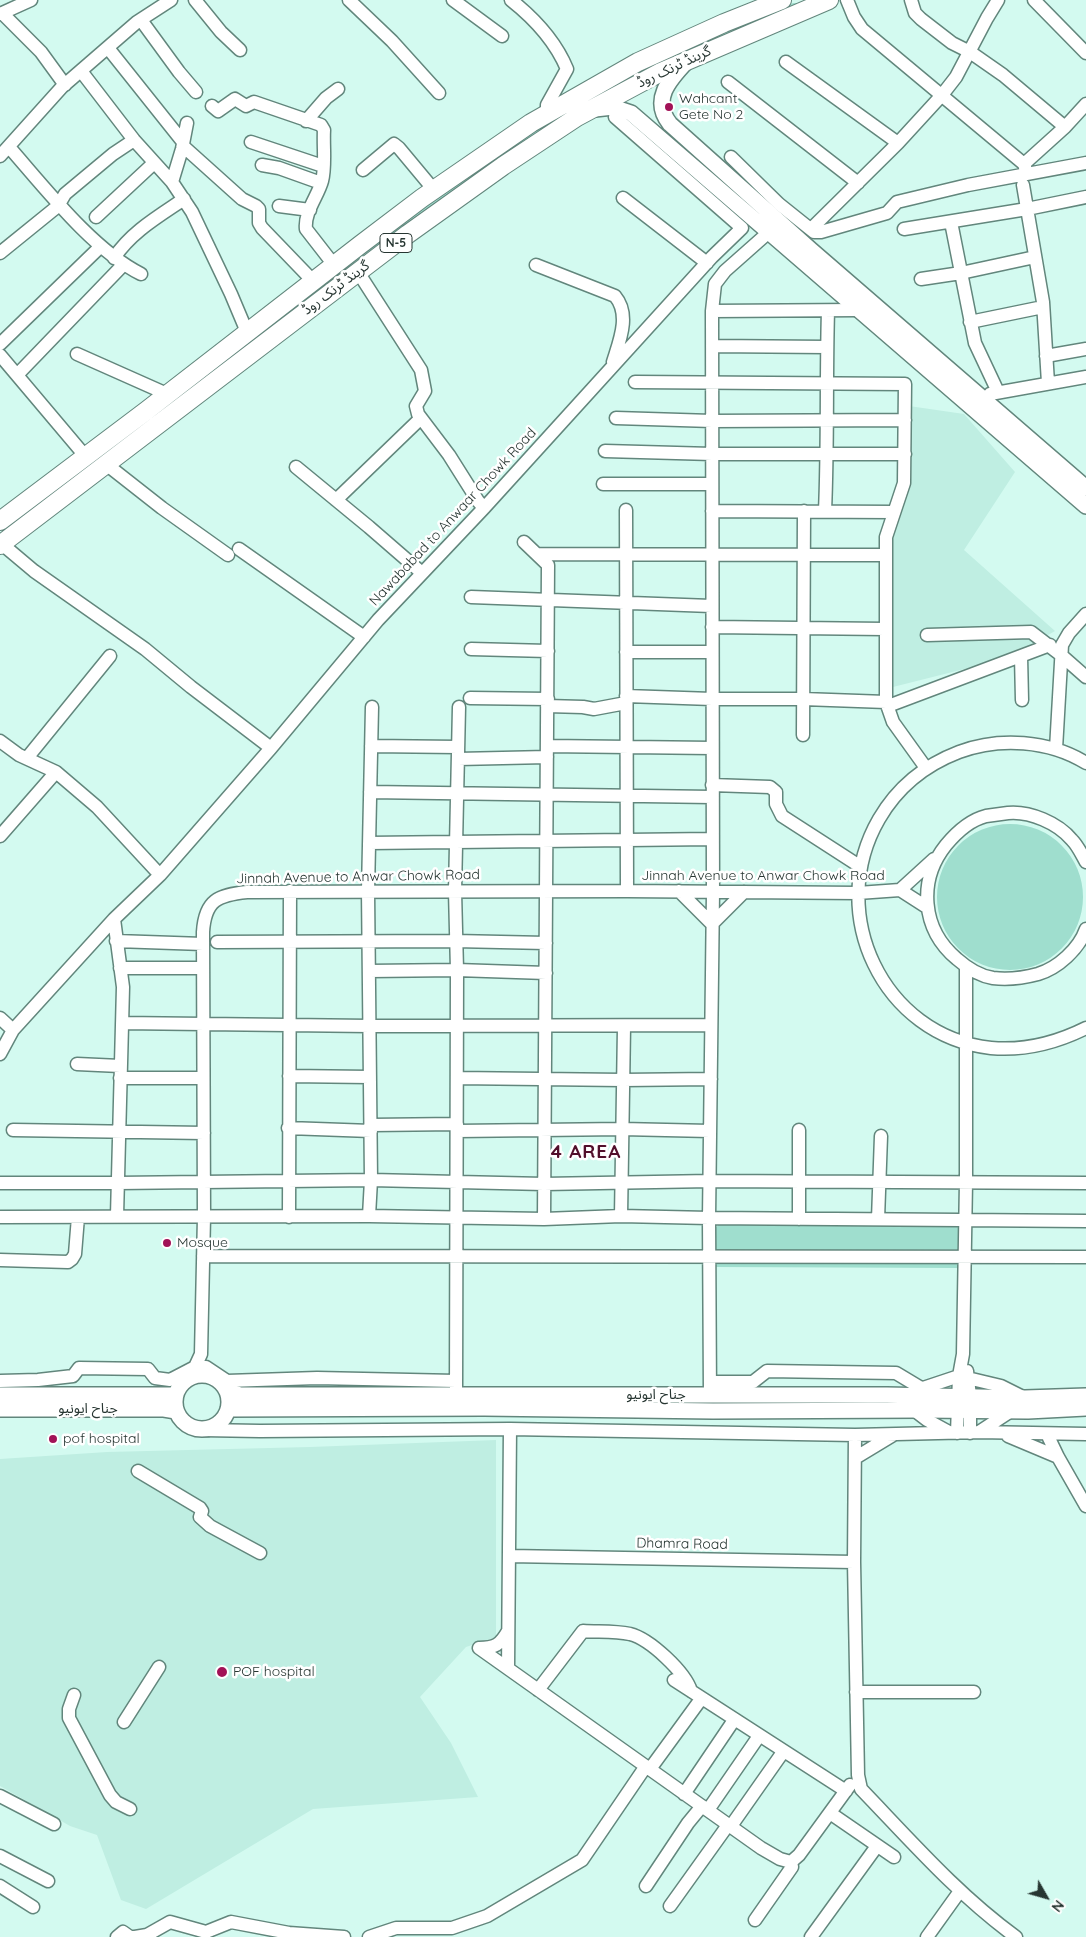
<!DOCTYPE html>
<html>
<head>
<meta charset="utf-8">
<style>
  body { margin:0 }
  #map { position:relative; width:1086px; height:1937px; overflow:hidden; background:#d3faf0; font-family:Quicksand,sans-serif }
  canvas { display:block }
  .north { position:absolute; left:1021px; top:1872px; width:50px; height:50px; -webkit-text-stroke:4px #fff; paint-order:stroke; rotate:128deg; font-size:14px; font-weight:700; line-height:20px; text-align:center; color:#273632 }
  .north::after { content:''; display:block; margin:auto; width:18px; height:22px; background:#273632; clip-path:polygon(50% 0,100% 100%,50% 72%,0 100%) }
</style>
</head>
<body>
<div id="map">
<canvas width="1086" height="1937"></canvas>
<div class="north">N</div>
</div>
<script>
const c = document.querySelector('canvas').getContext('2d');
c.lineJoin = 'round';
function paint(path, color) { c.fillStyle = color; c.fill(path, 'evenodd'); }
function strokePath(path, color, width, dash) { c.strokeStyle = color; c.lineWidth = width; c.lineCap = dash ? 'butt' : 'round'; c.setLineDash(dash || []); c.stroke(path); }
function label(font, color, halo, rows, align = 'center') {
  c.font = font + ' Quicksand,"Noto Sans Arabic",sans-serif'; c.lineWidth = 5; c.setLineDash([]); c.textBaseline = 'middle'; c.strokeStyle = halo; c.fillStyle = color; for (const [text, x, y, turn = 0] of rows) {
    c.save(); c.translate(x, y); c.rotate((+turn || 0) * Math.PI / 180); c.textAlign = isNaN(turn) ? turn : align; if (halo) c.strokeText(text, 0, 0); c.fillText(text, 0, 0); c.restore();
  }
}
paint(new Path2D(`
  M909,406l55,8 51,58 -51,78 91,81 -47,27 -119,30v-155l17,-45z
  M496,1440v197l-30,10 -46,50 31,46 27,54 -165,12 -167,100 -25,-9 -24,-65 -27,-9 -70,-40v-327l107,-7 203,-5z`), '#bfeee2');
paint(new Path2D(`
  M793,3h9l-97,45 -304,183 -13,6 -124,94 -2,-6 126,-97 182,-125 112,-52z
  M937 897a73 73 0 1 1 146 0a73 73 0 1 1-146 0Z
  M722,1222l231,2 9,6 -2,38 -245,-1 -1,-38z`), '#9fdece');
const minor = new Path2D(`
  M195,0l26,32 19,18
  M349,0l43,41 47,52
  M453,0l49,36
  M511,0c24,19 44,40 56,69l-20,36v8
  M847,0l7,17 8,12 162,135 3,10
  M911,0l4,13 6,6 31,24 18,9 33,23 62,52
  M1034,0l52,53
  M2,13l39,39 24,33
  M0,14l31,-14
  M141,20l38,52 17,20
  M108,48l75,94
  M786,62l112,81
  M81,71l53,69 38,42 20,30 39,82 16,38
  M728,82l130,101
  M212,106l6,5 17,-12 11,7 8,-4 67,23 3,5c-1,16 2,36 -2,51 -4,15 -18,31 -16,48l28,36
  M306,121l20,-23 12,-9
  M251,142l72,24
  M183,146l59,53 14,7 3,3v14l3,5 51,53
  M9,147c36,41 84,103 132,127
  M0,156l62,-69 75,-65 34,-22
  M731,157l48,47 35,28h7l66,-19 10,-11 71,-17 118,-22
  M1024,164l41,-37 21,-23
  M262,165l17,3 42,15
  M363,170l31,-26 5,4 35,42
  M172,182l10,-33 5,-26
  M1023,185l20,117 5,81
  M623,198l84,65
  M279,206l31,4
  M96,217l58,-54
  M951,222l24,121 23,49
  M811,229l87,-86 44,-48 14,-18 31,-59 11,-18
  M904,229l123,-20 59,-12
  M0,253l58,-47 7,-12 48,-40 21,-14
  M114,258c17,-26 45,-42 70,-59
  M536,265l79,31c16,19 4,46 -2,66
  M358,272l63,98 4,21 -9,15 2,8 31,41 29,46 6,7
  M921,279l40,-6 74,-16
  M712,311l146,-1
  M970,322l73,-15
  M0,344l99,-96
  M712,346l115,1
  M77,354l90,40
  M0,355l86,102
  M1046,356l40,-7
  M17,375l106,-110
  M635,382l270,2 -1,99 -18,54v165l7,20 33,46
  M990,394l96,-17
  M616,418l96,3 193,-1
  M605,451l107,3h193
  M106,464l56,44 66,47
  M296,467l73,60 53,46
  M603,484h109
  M336,500l85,-82
  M626,510l1,381
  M712,511l182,1
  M825,511c3,-67 1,-133 3,-200
  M524,542l24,23 -4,654
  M2,544l32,27 111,78 46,38 80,61
  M239,549l125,88
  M537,554l348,1
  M471,597l240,9
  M712,627l173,2
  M927,635l104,-3 30,23 25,22
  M471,649l77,2
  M626,652h86
  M1021,656l1,44
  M626,696l86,3h91l83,3
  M470,698l78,1
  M547,706l36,1 11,2 32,-6
  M888,706l162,-61
  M803,735l1,-224
  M0,741l19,14 37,17 41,35 63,68 -46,44 9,68 -6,229
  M371,746l87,1
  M547,746l165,2
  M1056,749l6,-104 7,-12 17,-19
  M27,758l83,-102
  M458,759l89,-2
  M1086,763c-37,-23 -87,-26 -127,-11 -34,13 -62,36 -80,67 -54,93 3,217 112,229 34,3 65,-5 95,-20
  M712,785l58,2 6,5v12l6,12 79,51
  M370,792l342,5
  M0,836l56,-64
  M369,843l343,-4
  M1086,862c-4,-7 -8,-16 -14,-22 -14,-17 -42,-29 -64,-27 -7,1 -15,2 -22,3 -16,4 -30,17 -40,29 -28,35 -25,84 11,114 9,8 23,17 36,19 16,2 30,0 45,-4 20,-6 41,-25 48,-45
  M160,875l111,-127 107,-128 106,-112 228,-251 30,-29 -127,-111
  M900,890l34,-31
  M900,890l28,18
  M679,891l33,33 32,-32
  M116,941l87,3
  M217,942l238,-1 91,2
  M120,968h83
  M369,971l88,-1 89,3
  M0,1018l13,12
  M122,1023l248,3 341,-1
  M0,1054l13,-24 101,-111
  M77,1064l43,2
  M289,1076l81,1
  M120,1078h83
  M457,1078l166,2 88,-1
  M371,1125l86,-1
  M288,1128l83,3
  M13,1130l191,3
  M457,1131l165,-2 88,2
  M0,1183h118l253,-3 173,4 166,-3 376,2
  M369,1216l2,-36 -3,-289 4,-184
  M621,1216l3,-189
  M0,1217l369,-1 175,3 77,-3 88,2 377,3
  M289,1217l1,-326
  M799,1219v-89
  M878,1219l3,-83
  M203,1256l883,1
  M0,1260l68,2 4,-3 3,-5 3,-37
  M967,1371l3,25v37
  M0,1381l38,-1 35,-4 6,-8 69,1 7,9 15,2 25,-13h11l21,14 90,-3 139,3
  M184,1381l11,-14 6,-13 3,-137 -1,-285c2,-32 15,-37 44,-40l380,-1 231,2 42,-3
  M711,1382h42l14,-11 129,2 25,15
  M914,1391l45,-15 42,10 24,12
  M456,1394l1,-424 -2,-79 4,-184
  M710,1396l-1,-178 4,-326 -1,-581 3,-27 10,-13 44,-39
  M914,1410l13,10 22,12
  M203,1430l57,1 250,-2 345,6 124,-3 107,2
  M979,1432l32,-21
  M957,1433l2,-57 4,-22 3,-172v-215
  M1047,1434l11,23 28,49
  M855,1435l-1,127 4,213 3,14c50,52 97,106 155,148
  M1008,1436l50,21
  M855,1458l38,-23
  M138,1471l62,37 2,3 -2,6 10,9 50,27
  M509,1556l345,6
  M479,1648l282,200 19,11 11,3
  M479,1648c16,0 21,-3 29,-17
  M508,1668l2,-239
  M674,1680l172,111
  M538,1690l45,-59c16,1 32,0 47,3 20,5 55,38 61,57
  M856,1692h118
  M74,1695l-5,14v9l41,77 6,7 14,7
  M124,1722l35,-55
  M650,1769l51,-70
  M684,1794l50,-74
  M0,1796l54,28
  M708,1810l51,-74
  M830,1813l64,44
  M731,1826l52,-74
  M0,1856l48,25
  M791,1862l8,-7 51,-70
  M0,1886l33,21
  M646,1886l42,-63 14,-17
  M670,1906l58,-81
  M755,1920l37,-53 -1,-5
  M117,1937l6,-5 7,5h4
  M135,1937l12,-2 23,-13 36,10 25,-10 58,11 55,4
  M369,1937l27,-9h56l35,-12 95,-56 64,-94
  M811,1937l66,-91
  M927,1937l33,-46`);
const major = new Path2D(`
  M686,62c-17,18 -35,38 -16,62l141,126 275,238
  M595,109l18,-2 18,6 455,393
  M175 1402a27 27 0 1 1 54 0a27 27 0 1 1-54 0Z
  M227,1391l13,4h647l138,3 61,-2
  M0,1395h175
  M0,1409h164l12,2
  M228,1409l256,-1 229,3 208,-1 107,1 58,-3`);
const highway = new Path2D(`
  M0,521l146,-110 214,-166 62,-47 109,-75 107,-61 86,-39 58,-23
  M0,545l408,-311 95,-68 74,-49 84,-45 168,-72`);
strokePath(minor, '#62867c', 15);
strokePath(major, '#62867c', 18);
strokePath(highway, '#62867c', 20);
strokePath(minor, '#fff', 12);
strokePath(major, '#fff', 15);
strokePath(highway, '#fff', 18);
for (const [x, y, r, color] of [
  [669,107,5,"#a21257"],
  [167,1243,5,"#a21257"],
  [53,1439,5,"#a21257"],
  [222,1672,6,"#a21257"]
]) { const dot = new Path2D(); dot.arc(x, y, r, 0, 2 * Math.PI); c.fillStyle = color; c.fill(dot); strokePath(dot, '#fff', 2); }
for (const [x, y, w] of [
  [396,243,32]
]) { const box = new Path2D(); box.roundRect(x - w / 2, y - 9.5, w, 19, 4); c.fillStyle = '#fff'; c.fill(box); strokePath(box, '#273632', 1); }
label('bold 12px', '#273632', null, [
  ["N-5",396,243]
]);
label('14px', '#273632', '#fff', [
  ["گرینڈ ٹرنک روڈ",674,67,-25],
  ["گرینڈ ٹرنک روڈ",336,288,-37],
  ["Nawababad to Anwaar Chowk Road",453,517,-47],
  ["Jinnah Avenue to Anwar Chowk Road",763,876],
  ["Jinnah Avenue to Anwar Chowk Road",358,877,-1],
  ["جناح ایونیو",656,1395],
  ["جناح ایونیو",88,1409],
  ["Dhamra Road",682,1544,1]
]);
label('14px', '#273632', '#fff', [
  ["Wahcant",679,99],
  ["Gete No 2",679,115],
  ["Mosque",177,1243],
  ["pof hospital",63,1439],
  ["POF hospital",233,1672]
], 'left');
c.letterSpacing = '1px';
label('bold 19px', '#510f2b', '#fff', [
  ["4 AREA",586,1152]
]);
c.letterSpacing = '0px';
</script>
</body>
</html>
